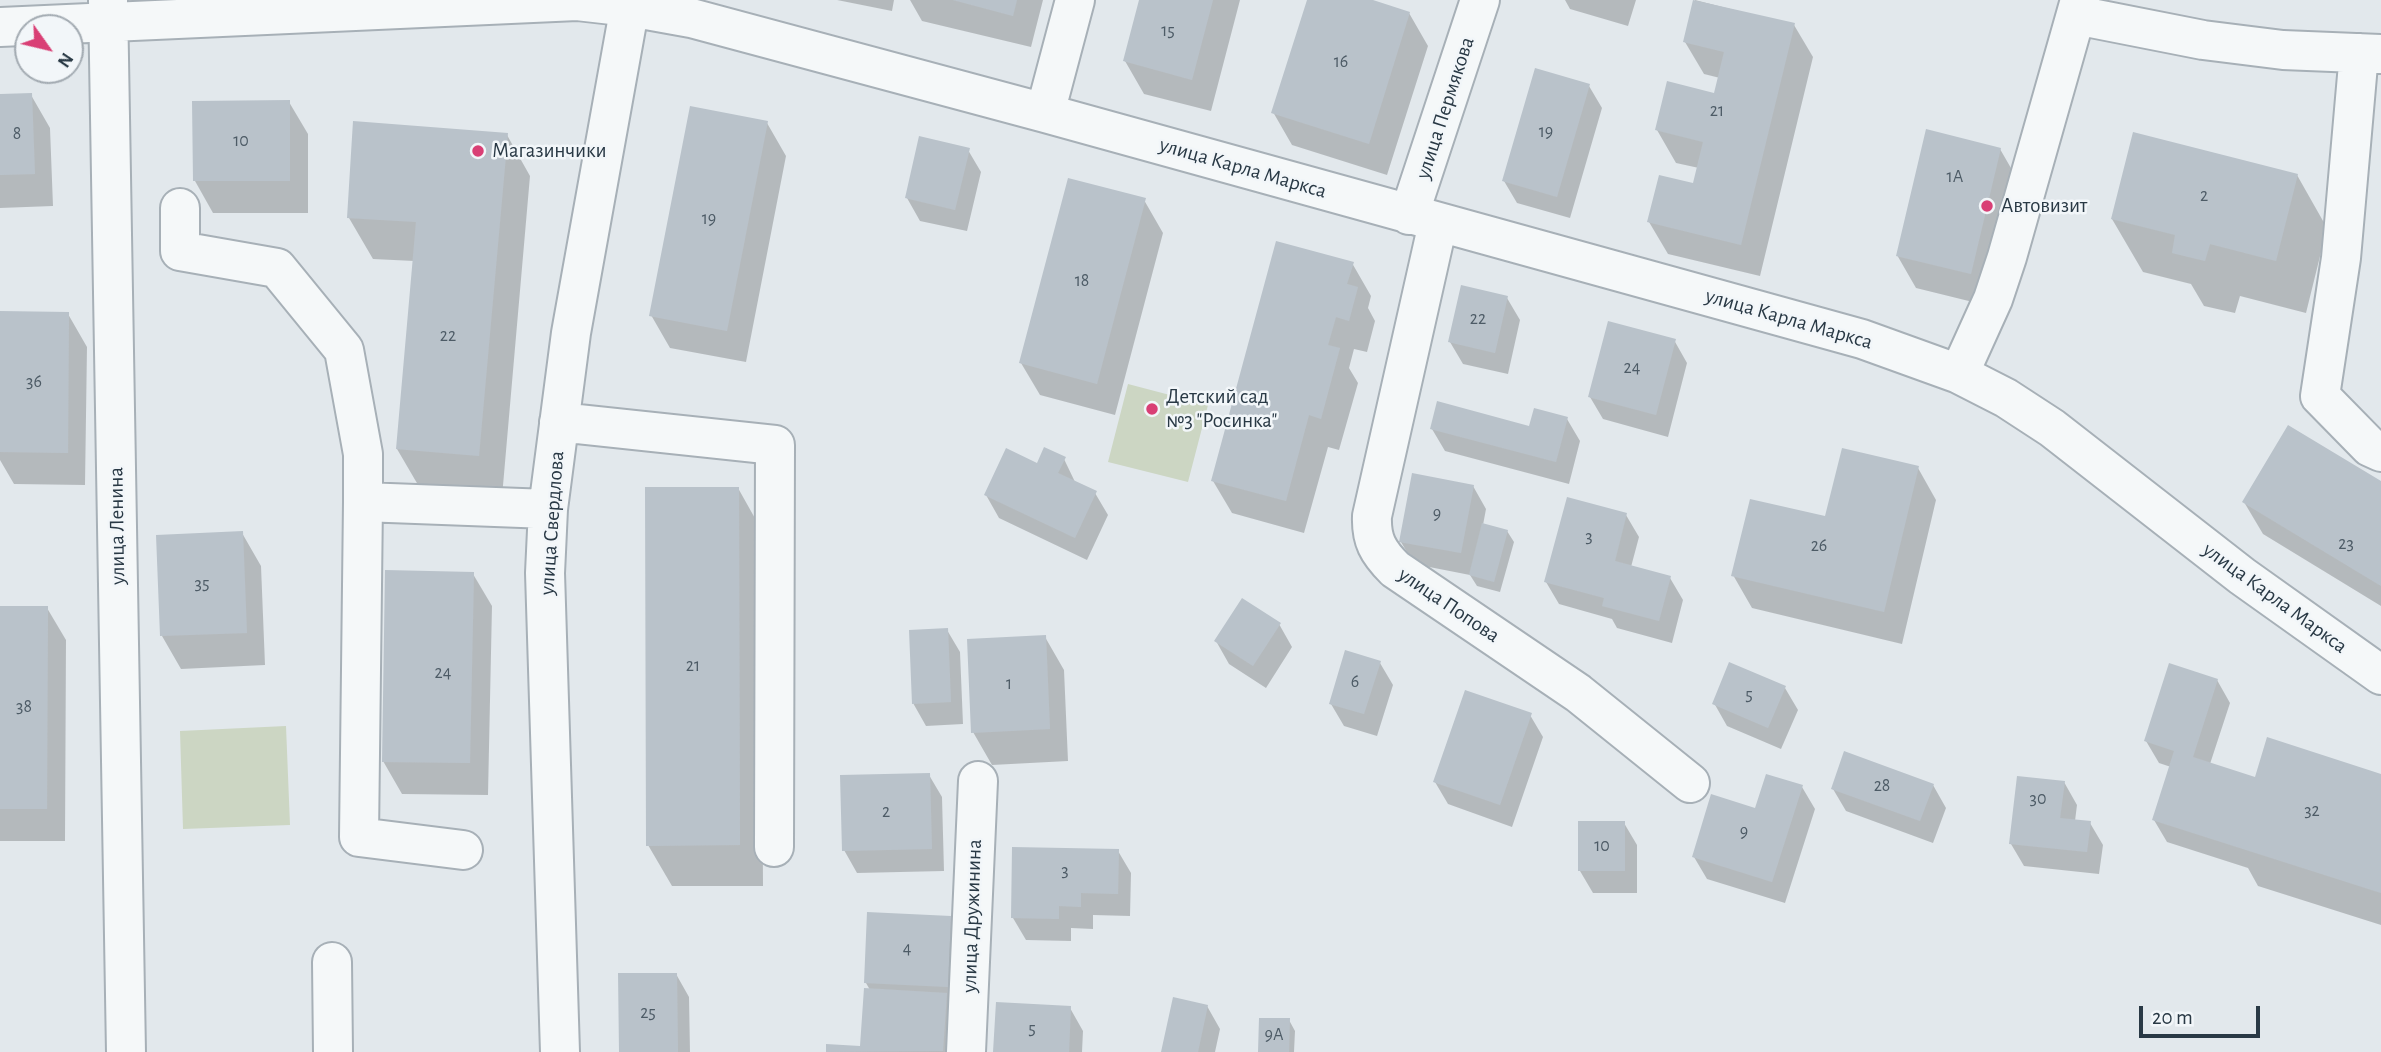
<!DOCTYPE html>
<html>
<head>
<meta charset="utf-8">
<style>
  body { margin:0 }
  #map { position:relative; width:2381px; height:1052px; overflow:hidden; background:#e2e8ec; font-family:"Alegreya Sans",sans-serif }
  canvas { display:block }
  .north { position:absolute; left:14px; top:14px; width:70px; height:70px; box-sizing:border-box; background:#f2f6f9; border:2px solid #a2aab1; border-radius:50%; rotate:124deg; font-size:19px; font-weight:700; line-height:28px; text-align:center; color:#293945 }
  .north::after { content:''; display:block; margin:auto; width:24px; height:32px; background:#d93f75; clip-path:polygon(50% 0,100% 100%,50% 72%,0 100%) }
  .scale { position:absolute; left:2139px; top:1006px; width:121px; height:32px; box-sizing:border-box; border:4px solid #293945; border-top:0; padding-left:9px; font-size:21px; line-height:24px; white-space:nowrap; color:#293945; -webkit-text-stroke:5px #f2f6f9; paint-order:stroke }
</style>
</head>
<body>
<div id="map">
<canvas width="2381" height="1052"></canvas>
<div class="north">N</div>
<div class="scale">20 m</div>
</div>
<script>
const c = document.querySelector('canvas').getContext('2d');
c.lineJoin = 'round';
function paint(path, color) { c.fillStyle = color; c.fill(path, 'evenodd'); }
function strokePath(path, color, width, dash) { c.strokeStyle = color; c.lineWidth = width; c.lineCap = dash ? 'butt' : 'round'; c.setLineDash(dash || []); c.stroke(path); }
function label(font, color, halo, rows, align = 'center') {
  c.font = font + ' "Alegreya Sans",sans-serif'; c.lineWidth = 5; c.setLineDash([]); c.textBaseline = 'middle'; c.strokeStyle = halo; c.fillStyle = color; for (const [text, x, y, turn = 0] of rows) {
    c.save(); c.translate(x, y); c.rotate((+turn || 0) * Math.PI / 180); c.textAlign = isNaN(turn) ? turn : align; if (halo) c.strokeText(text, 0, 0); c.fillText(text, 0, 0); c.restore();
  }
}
paint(new Path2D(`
  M1128,384l80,21 -20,77 -80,-20z
  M286,726l4,99 -107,4 -3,-98z`), '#ccd6c3');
paint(new Path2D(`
  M837,0h57l-2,11z
  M910,0h133l-12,47 -109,-26z
  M1141,0h99l-29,111 -67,-17 -19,-33z
  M1309,0h59l41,13 19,33 -41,129 -95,-30 -19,-33z
  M1565,0h71l-8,26 -58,-17z
  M1695,0l99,25 19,32 -53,219 -92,-22 -19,-32 45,-37 5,-17 -23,-5 -19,-33 58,-35 5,-17 -16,-4 -19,-32z
  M1589,86l13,22 -32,110 -53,-15 -13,-22z
  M31,95l19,33 3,78 -53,2v-112z
  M289,102l19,32v79h-95l-18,-32z
  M767,123l19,33 -40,206 -76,-14 -19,-33z
  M507,135l23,41 -28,321 -81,-7 -24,-41 17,-188 -41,-2 -24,-41z
  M2000,149l19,33 -30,124 -73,-18 -19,-33z
  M968,150l13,22 -14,59 -47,-10 -13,-23z
  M2297,175l30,53 -21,85 -66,-17 -5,17 -31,-7 -13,-22 -48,-12 -31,-53z
  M1144,200l19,33 -48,182 -75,-20 -19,-32z
  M1352,263l19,33 -3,12 7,13 -8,31 -13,-3 -5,19 9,15 -19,67 -11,-3 -24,86 -72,-20 -19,-32z
  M1507,298l13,22 -12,54 -45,-10 -13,-22z
  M0,313l68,1 19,33 -2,138 -71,-1 -14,-24z
  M1674,340l13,23 -19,74 -65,-18 -13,-22z
  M1567,419l13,22 -11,43 -124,-33 -13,-22 99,-1z
  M1064,459l12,25 19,9 13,22 -21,45 -88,-42 -13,-23 51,-30z
  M1918,468l18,32 -34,144 -150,-36 -19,-33z
  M2381,483v123l-118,-72 -19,-32z
  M1473,486l13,23 -3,16 24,6 7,11 -14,50 -23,-6 -7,-11 -56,-11 -13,-22z
  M738,488l23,41 2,357h-91l-24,-41z
  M1626,515l13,22 -8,30 39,11 13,22 -11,43 -55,-15 -5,-9 -53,-15 -13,-22z
  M242,533l19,33 4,99 -84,4 -19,-33 -4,-99z
  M473,574l19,32 -4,189 -86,-1 -19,-33z
  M0,607l47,1 19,32 -1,201h-65z
  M1279,624l13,23 -26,41 -37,-24 -13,-23z
  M947,630l13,22 3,72 -37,2 -13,-23z
  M1045,637l19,33 4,91 -76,4 -19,-33z
  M1380,663l13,22 -16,51 -33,-10 -13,-22z
  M2217,680l13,23 -20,61 44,14 127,-2v149l-123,-39 -10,-18 -81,-26 -13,-22 17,-53 -12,-4 -13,-22z
  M1785,688l13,22 -17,39 -54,-23 -13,-23z
  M1530,715l13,22 -31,90 -64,-23 -13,-22z
  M929,775l13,22 2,74 -87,2 -13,-23z
  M2064,782l13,23 -2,16 15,2 13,22 -4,29 -75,-8 -13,-22z
  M1933,785l13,23 -13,35 -87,-32 -13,-22z
  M1802,787l13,22 -30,94 -78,-24 -13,-22 62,-47z
  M1624,823l13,22v48h-44l-13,-22z
  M1118,851l13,22 -1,43 -37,-1v14l-22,-1v13l-45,-1 -13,-22z
  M950,917l13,23 -6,112h-130l1,-6 34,2 8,-58 -4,-7z
  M676,974l13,23 1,55h-69z
  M1207,1006l13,23 -5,23h-52z
  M1070,1008l13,23 -1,21h-87z
  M1289,1020l6,11 -1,21h-34z`), '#0003');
paint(new Path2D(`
  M953,0h64l-4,16z
  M1139,0h74l-21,80 -69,-19z
  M1307,0h66l37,12 -41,132 -98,-31z
  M1693,0l102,23 -54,222 -94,-23 12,-47 34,8 10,-41 -48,-12 12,-49 47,12 10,-41 -41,-10z
  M1535,68l55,16 -33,113 -55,-16z
  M32,93l3,81 -35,1v-81z
  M290,100v81h-97l-1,-80z
  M690,106l78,15 -41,210 -78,-15z
  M353,121l155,12 -29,323 -83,-7 20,-227 -69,-4z
  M1926,129l75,19 -30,126 -75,-18z
  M2133,132l165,42 -22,87 -66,-17 -5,17 -33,-8 3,-18 -64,-16z
  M919,136l51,12 -15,62 -50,-12z
  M1068,178l78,20 -49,186 -78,-21z
  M1276,241l78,21 -7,22 11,3 -9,34 -13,-4 -8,28 12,3 -19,71 -12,-4 -23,86 -75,-20z
  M1461,285l47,11 -13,57 -47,-11z
  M0,311l69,1 -1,141 -68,-1z
  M1608,321l68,18 -20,76 -68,-18z
  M1437,401l92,25 5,-18 34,9 -12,45 -126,-33z
  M2288,425l93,56v105l-139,-84z
  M1044,447l22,10 -8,16 39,18 -22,47 -91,-43 22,-47 31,15z
  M1842,448l77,18 -35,146 -153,-36 19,-77 75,17z
  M1412,473l62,12 -13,68 -62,-11z
  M645,487h94l1,358 -94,1z
  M1567,497l60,16 -12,48 56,15 -12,45 -57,-15 2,-8 -60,-16z
  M1482,523l26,7 -14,52 -25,-7z
  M243,531l4,102 -87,3 -4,-101z
  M385,570l89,2 -4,191 -88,-1z
  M1242,598l39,25 -28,43 -39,-25z
  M0,606h48l-1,203h-47z
  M948,628l3,74 -39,2 -3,-74z
  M1046,635l4,94 -79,4 -4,-94z
  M1345,650l36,11 -17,53 -35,-10z
  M1729,662l57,24 -18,42 -56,-24z
  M2169,663l49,16 -25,78 62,20 12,-40 114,37v119l-229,-73 22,-69 -30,-10z
  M1465,690l67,23 -32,92 -67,-23z
  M1844,751l90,33 -14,37 -89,-32z
  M930,773l2,76 -90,2 -2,-76z
  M1766,774l37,11 -31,97 -80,-25 19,-63 44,14z
  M2017,776l48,5 -5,37 31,3 -4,31 -78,-8z
  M1578,821h47v50h-47z
  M1012,847l107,2 -1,45 -37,-1v14l-22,-1v13l-48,-1z
  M867,912l84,4 -3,71 -84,-4z
  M618,973h59l1,79h-59z
  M864,988l83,5 -4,58 -117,1v-8l34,2z
  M1173,997l35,8 -10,47h-37z
  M996,1002l75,4 -2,46h-76z
  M1259,1018h31l-1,34h-31z`), '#b9c2ca');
const minor = new Path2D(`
  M108,0l18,1052
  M2076,15l127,25 80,10 98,4
  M0,27l577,-26 53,6 61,11 354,95 817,226 97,35 47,24 46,30 190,148 139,99
  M2359,53l-18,205 -21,138 50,51 11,5
  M1045,113l30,-113
  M180,208v43l97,17 67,82 19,104v48l185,7
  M1409,215l71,-215
  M1438,223l-66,293c-1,24 6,36 23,53l183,124 112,90
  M1959,374l34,-75 14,-42 73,-257
  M559,422l216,23 -1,402
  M363,502l-4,335 104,13
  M332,962l1,90
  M560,1052l-15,-479 3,-64 23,-176 60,-333
  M966,1052l12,-271`);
strokePath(minor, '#a7b0b7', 42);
strokePath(minor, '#f5f8f9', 38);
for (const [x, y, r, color] of [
  [478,151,7,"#d93f75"],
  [1987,206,7,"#d93f75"],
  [1152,409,7,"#d93f75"]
]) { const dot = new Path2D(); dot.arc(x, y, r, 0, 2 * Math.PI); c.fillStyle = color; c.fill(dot); strokePath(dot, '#f2f6f9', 2.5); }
label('18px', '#4d5b66', null, [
  ["15",1168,31],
  ["16",1341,62],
  ["21",1717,111],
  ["19",1546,132],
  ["8",17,134],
  ["10",241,141],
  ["1А",1955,177],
  ["2",2204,196],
  ["19",709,219],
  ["18",1082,281],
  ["22",1478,319],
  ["22",448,336],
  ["24",1632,368],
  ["36",34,382],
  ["9",1437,514],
  ["3",1589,537],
  ["23",2346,544],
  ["26",1819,546],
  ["35",202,584],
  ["21",693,666],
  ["24",443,673],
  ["6",1355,682],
  ["1",1009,684],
  ["5",1749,695],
  ["38",24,707],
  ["28",1882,786],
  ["30",2038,799],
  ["32",2312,811],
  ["2",886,812],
  ["9",1744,832],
  ["10",1602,846],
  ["3",1065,871],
  ["4",907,949],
  ["25",648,1013],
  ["5",1032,1029],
  ["9А",1274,1035]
]);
label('21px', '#293945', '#f2f6f9', [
  ["улица Пермякова",1445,108,-72],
  ["улица Карла Маркса",1243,168,16],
  ["улица Карла Маркса",1789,319,16],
  ["улица Свердлова",552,523,-86],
  ["улица Ленина",117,526,-91],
  ["улица Карла Маркса",2275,598,36],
  ["улица Попова",1449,605,34],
  ["улица Дружинина",972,916,-88]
]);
label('21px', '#293945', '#f2f6f9', [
  ["Магазинчики",492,151],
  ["Автовизит",2001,206],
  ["Детский сад",1166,397],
  ["№3 \"Росинка\"",1166,421]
], 'left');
</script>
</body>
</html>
